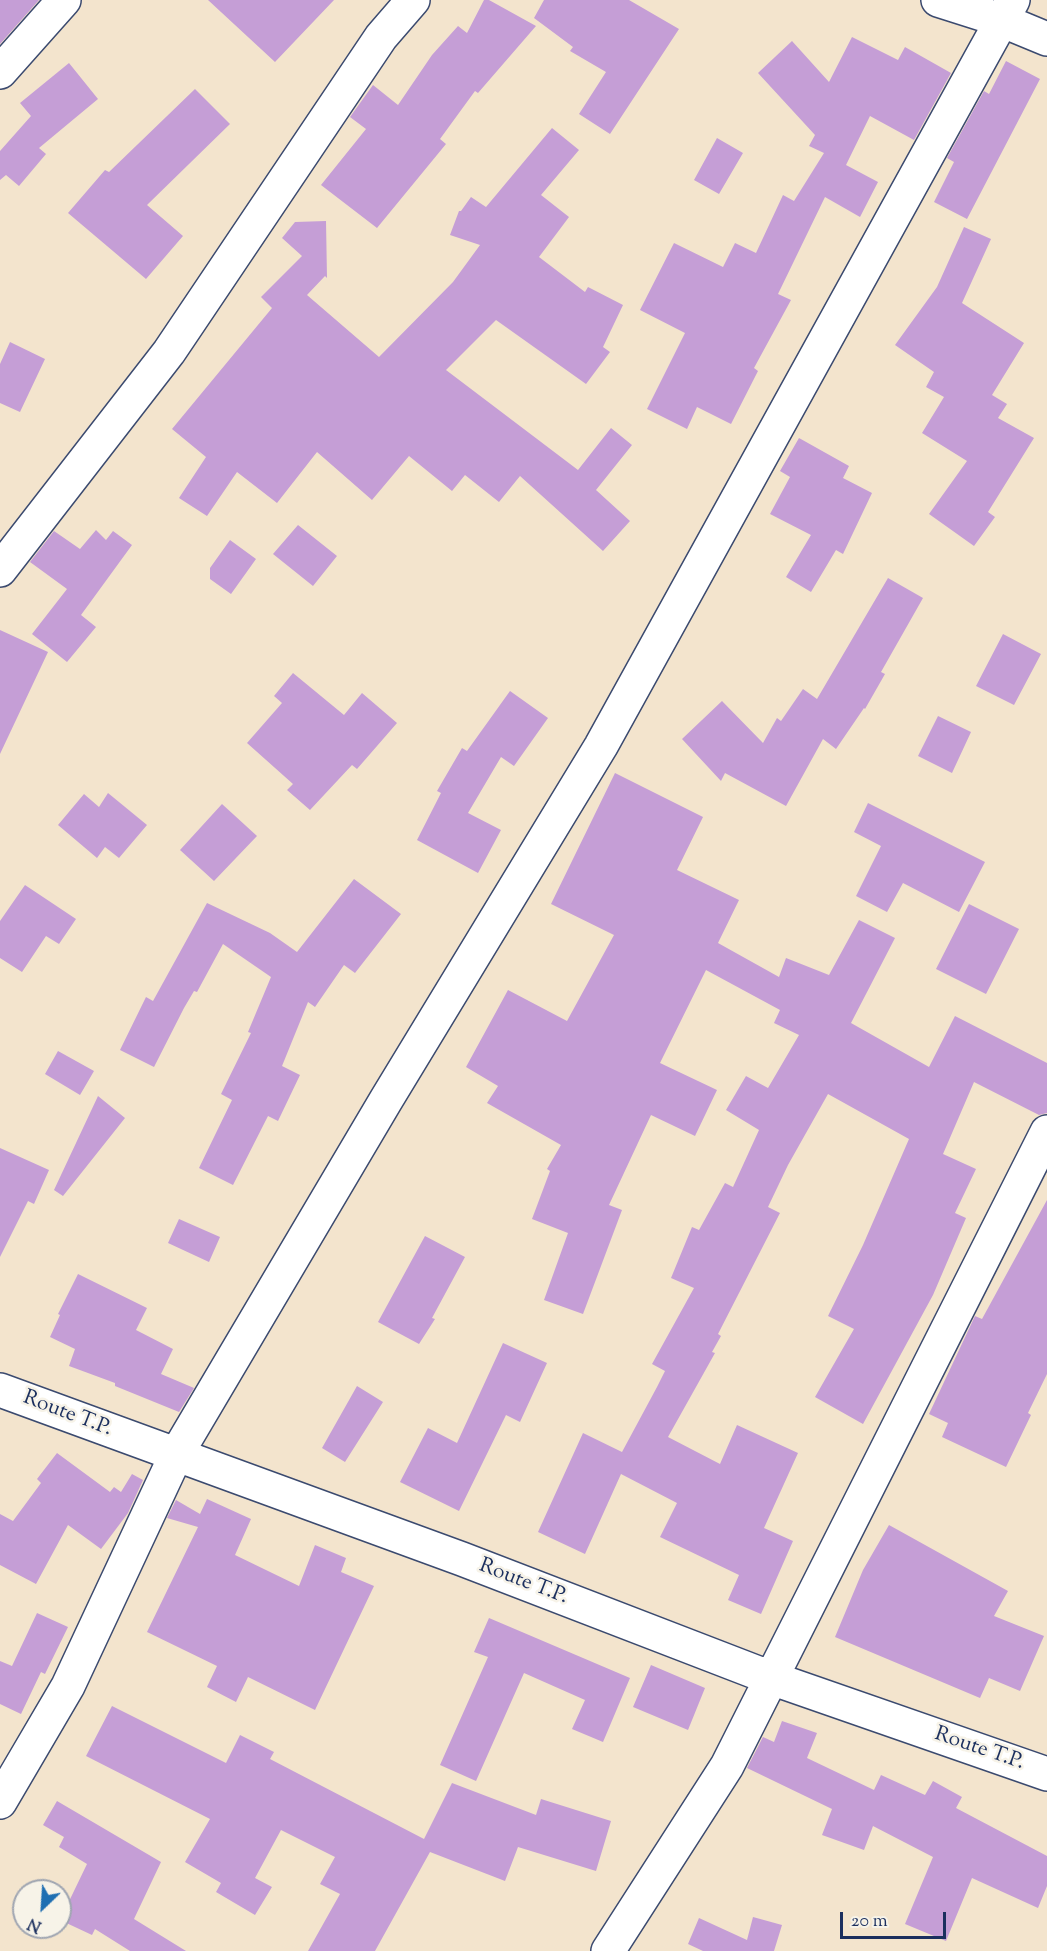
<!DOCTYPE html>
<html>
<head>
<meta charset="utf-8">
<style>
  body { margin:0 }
  #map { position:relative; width:1047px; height:1951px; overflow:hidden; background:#f3e4cd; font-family:"Sorts Mill Goudy",serif }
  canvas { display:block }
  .north { position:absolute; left:12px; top:1879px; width:60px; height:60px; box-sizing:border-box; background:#f7f3e8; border:2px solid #9fa5b1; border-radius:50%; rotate:205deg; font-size:16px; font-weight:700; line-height:24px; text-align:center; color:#1b2f5e }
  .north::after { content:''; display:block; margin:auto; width:21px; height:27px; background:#1f6fb2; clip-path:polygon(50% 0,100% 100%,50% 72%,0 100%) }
  .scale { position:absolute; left:840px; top:1912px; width:106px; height:27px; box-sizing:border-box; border:3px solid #1b2f5e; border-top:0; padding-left:8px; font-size:18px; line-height:21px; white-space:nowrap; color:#1b2f5e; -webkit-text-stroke:4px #f7f3e8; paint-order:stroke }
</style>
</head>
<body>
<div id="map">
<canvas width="1047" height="1951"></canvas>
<div class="north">N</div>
<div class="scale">20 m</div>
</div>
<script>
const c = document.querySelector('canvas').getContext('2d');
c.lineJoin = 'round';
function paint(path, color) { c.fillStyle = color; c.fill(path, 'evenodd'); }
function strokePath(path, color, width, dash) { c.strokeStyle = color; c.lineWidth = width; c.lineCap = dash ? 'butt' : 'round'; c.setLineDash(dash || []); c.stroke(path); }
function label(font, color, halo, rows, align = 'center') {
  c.font = font + ' "Sorts Mill Goudy",serif'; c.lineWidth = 5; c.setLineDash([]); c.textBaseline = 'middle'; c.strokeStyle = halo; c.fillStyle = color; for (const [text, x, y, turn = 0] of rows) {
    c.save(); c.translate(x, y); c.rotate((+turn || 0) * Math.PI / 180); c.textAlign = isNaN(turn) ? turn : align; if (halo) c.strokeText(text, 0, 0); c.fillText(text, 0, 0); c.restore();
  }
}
paint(new Path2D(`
  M0,0h39l-39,44z
  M208,0h126l-59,62z
  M484,0h5l47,26 -58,67 -3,-2 -35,48 6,5 -69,84 -56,-43 45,-56 -16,-12 23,-32 25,20 34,-50 26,-29 9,7z
  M544,0h85l50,29 -69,105 -31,-20 27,-42 -36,-21 3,-4 -39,-29z
  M852,37l46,23 7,-13 46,26 -37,67 -44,-24 -24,49 32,17 -18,35 -35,-20 -47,97 13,6 -37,68 4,3 -27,53 -34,-17 -10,22 -40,-20 38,-76 -45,-23 34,-67 49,24 12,-24 21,10 27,-58 11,6 30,-48 -15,-7 6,-11 -57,-62 34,-32 37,41z
  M1006,61l34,18 -73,140 -33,-17 20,-40 -7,-4 37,-67 5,3z
  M69,63l29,36 -59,49 7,6 -27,32 -13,-11 -6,5v-29l31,-35 -11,-13z
  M195,89l35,35 -83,81 36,31 -37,43 -78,-66 37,-43 4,2z
  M552,128l27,22 -38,45 28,22 -30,40 46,35 3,-5 35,18 -20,42 7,5 -24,32 -90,-64 -50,50 132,100 33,-42 21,17 -36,45 34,31 -27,30 -83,-75 -21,26 -34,-27 -13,16 -43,-35 -37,44 -55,-48 -40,51 -40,-31 -30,44 -28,-18 27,-41 -34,-28 100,-121 -11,-11 41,-41 -20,-18 13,-16 31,-1 1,57 -2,-2 -18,19 72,62 74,-75 27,-37 -30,-10 9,-24h2l10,-14 15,10z
  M717,138l26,15 -24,41 -25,-14z
  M964,227l27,12 -29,64 62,40 -32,52 15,9 -9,14 36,20 -46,74 7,5 -21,29 -45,-32 38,-53 -45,-28 22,-36 -18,-10 8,-15 -39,-27 42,-58z
  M10,342l35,17 -25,53 -20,-9v-39z
  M799,438l50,28 -6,12 29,15 -29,61 -7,-4 -25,42 -25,-15 25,-42 -41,-21 20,-37 -10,-6z
  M298,525l39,31 -24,30 -40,-32z
  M96,530l10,10 7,-9 19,14 -51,70 15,12 -29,35 -35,-28 35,-45 -37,-27 24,-31 26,18z
  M230,540l26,19 -25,35 -21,-15v-11z
  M888,578l35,20 -42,74 4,2 -20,35 -1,-1 -28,41 -13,-10 -37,67 -61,-33 -4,8 -39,-42 40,-38 41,42 14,-25 4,3 22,-32 14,10z
  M0,630l48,22 -48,102z
  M1003,634l38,20 -27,51 -38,-19z
  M293,673l51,42 18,-22 35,30 -40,46 -5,-4 -42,45 -23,-20 6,-6 -46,-41 35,-40 -8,-7z
  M510,691l38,27 -34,48 -13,-9 -33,56 33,17 -23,43 -61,-33 24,-47 -4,-2 25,-43 5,3z
  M938,716l33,16 -19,41 -34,-17z
  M615,773l88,44 -26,53 62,30 -21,43 61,34 7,-19 43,17 30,-55 36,18 -44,85 78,44 26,-51 92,47v50l-8,2 -65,-33 -31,72 33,15 -21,44 11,5 -33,77 -70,129 -48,-27 39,-68 -26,-13 35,-71 46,-106 -81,-45 -40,71 -20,42 12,6 -62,121 3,2 -9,16 3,1 -47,84 52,27 17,-39 61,28 -34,75 29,13 -32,73 -33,-14 11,-25 -79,-38 17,-34 -56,-29 -36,80 -47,-22 45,-99 39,19 35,-65 8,-16 -13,-7 42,-76 -23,-10 21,-51 7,3 26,-47 8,4 26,-57 -33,-20 20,-34 22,12 31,-53 -25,-12 6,-13 -74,-40 -46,93 57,27 -22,46 -44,-21 -42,90 13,5 -39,104 -39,-14 24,-67 -36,-14 18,-48 -3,-2 14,-24 -74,-42 11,-17 -32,-19 42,-77 59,31 47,-86 -63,-31z
  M108,793l39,32 -28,33 -14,-11 -8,11 -39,-33 26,-31 15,13z
  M868,803l117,59 -26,50 -56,-29 -16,29 -31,-16 25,-50 -27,-14z
  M222,804l35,32 -43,45 -34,-31z
  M354,879l47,35 -46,59 -11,-8 -29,42 -7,-5 -26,64 18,9 -22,46 -10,-5 -35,69 -34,-17 33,-68 -11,-6 30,-61 -3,-1 23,-55 -48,-33 -26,48 -3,-1 -10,17 -30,59 -34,-17 26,-53 7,4 54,-98 63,30 27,19z
  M25,885l51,34 -17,25 -13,-8 -24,36 -22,-14v-37z
  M969,904l50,25 -33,65 -50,-25z
  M58,1051l36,20 -14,24 -35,-21z
  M98,1096l27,22 -62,78 -9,-6z
  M0,1148l49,22 -15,34 -6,-3 -28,56z
  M1047,1200v174l-19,39 3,2 -25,52 -64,-30 6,-14 -19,-9 46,-98 7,3z
  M179,1219l41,18 -11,25 -41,-19z
  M425,1236l40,21 -33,61 3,1 -16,25 -41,-22z
  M78,1274l69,34 -11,22 37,19 -12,25 33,14 -15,24 -64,-26v-3l-46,-17 6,-17 -25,-12 10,-22 -2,-1z
  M503,1343l44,20 -27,59 -14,-7 -47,96 -59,-29 28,-54 29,15z
  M357,1386l26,16 -38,60 -23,-14z
  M57,1453l53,39 4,-5 7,5 11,-18 11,6 -15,33 -27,36 -33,-24 -32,59 -36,-19v-51l13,7 28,-38 -4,-4z
  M207,1499l44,20 -16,36 64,31 16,-41 31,13 -5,14 33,14 -59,124 -67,-33 -12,25 -29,-15 10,-21 -70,-34 51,-105 -31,-9 9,-18 24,14z
  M889,1525l119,66 -14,25 50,20 -24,55 -31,-13 -9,20 -145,-61 28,-67z
  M37,1613l31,14 -23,47 -4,-2 -20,42 -21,-10v-43l12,5z
  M489,1618l141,60 -27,64 -31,-13 13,-29 -61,-27 -48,108 -36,-16 48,-108 -14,-5z
  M651,1665l54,23 -17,42 -55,-23z
  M112,1706l114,57 14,-28 34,17 -4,7 154,80 28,-56 84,32 5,-16 70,22 -15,50 -78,-24 -13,34 -75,-29 -55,99h-67l32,-57 -20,-10 15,-27 -54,-27 -26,48 17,9 -17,28 -39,-23 5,-9 -36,-21 25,-43 -124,-63z
  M782,1721l35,12 -10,25 67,32 7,-15 44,20 8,-14 29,16 -6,11 91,48v30l-9,22 -66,-30 -26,63 -41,-17 28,-67 -60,-31 -9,24 -42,-15 10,-26 -85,-41 16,-31 11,5z
  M57,1801l104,61 -27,57 52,32h-56l-35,-22 -3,6 -32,-15 27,-56 -28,-17 5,-10 -21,-12z
  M753,1917l29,8 -8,26h-71l-15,-7 11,-26 48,22z`), '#c59ed6');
const minor = new Path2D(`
  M938,0l63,20 46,19
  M0,72l64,-72
  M0,570l169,-218 212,-315 32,-37
  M0,1390l462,169 309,119 276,96
  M0,1802l68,-116 108,-231 210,-355 215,-354 412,-746
  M608,1951l119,-185 320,-634`);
strokePath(minor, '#3b4a6f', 36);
strokePath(minor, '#fff', 33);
label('21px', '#1b2f5e', '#f7f3e8', [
  ["Route T.P.",67,1415,21],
  ["Route T.P.",523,1583,21],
  ["Route T.P.",979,1750,19]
]);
</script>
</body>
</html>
